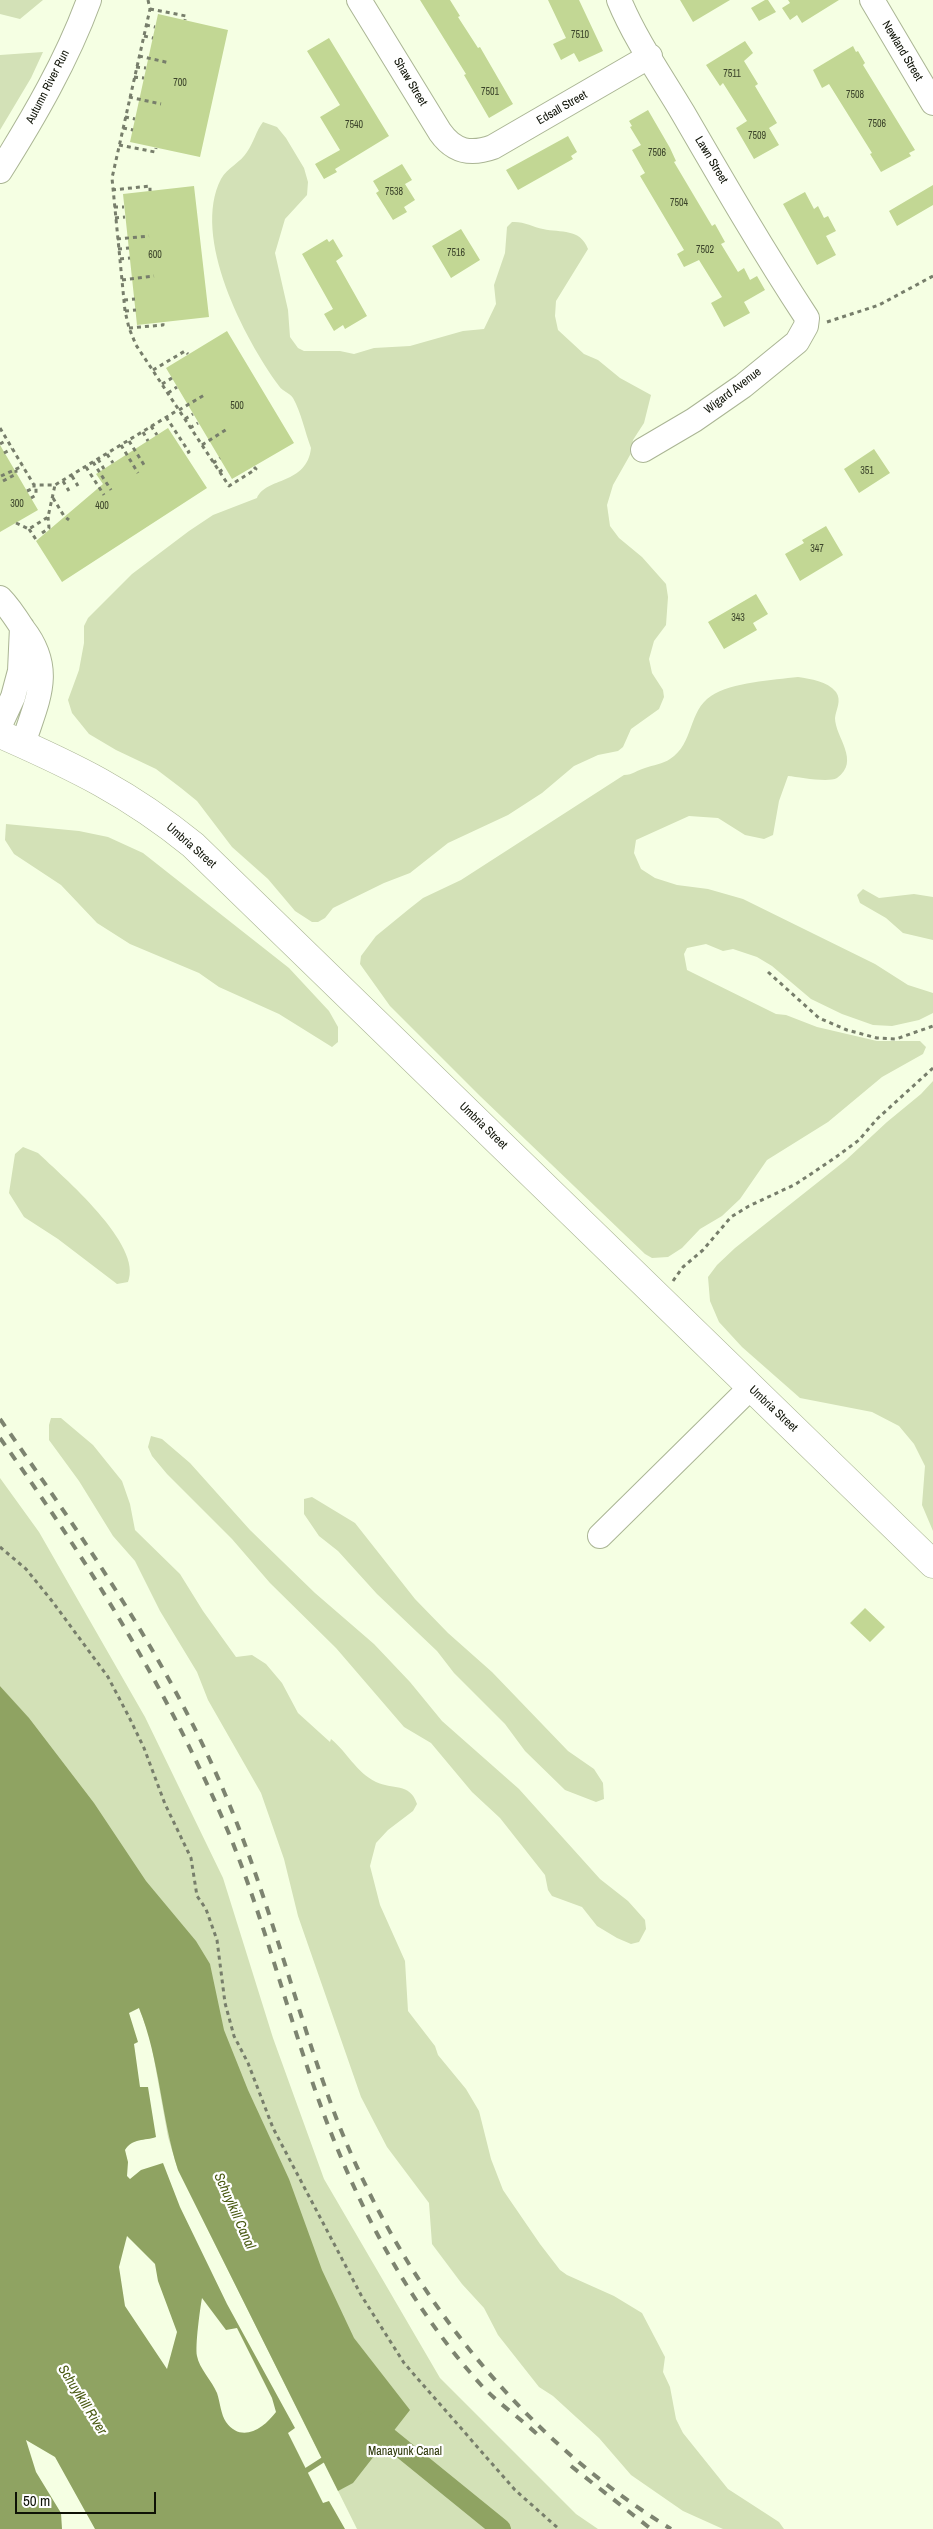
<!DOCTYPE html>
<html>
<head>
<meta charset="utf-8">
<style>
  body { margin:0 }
  #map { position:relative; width:933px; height:2529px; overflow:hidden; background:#f5ffe3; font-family:"Archivo Narrow",sans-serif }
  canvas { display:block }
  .scale { position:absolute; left:15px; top:2492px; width:141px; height:22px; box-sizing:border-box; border:2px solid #0e1206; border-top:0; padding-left:6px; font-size:15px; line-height:18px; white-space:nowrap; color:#0e1206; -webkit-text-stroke:4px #fff; paint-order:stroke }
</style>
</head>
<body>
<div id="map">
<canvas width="933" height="2529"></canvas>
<div class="scale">50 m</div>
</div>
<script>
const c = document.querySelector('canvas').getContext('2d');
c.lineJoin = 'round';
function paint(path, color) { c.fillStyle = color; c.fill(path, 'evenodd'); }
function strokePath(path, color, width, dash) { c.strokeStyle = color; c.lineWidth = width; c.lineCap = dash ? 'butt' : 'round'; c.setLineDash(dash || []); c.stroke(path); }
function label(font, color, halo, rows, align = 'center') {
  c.font = font + ' "Archivo Narrow",sans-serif'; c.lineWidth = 4.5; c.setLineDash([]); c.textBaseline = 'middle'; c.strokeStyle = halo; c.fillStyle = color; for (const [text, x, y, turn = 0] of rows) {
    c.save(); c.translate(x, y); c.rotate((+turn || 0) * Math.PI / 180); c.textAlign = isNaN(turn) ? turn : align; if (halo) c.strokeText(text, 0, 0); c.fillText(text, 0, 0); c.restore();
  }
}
paint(new Path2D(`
  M0,0h43l-23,19 -20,-5z
  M43,52l-12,26 -31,52v-75z
  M263,122l14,5 9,11 18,30 4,14 -1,13 -22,24 -10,34 13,57 2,27 8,11 6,3h36l14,3 20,-6 36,-2 53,-15 21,-2 12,-25 -2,-19 11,-32 2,-26 5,-5c11,-1 21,5 31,7 18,4 37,-1 45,20l-32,52 -1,15 3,14 26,24 14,6 22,18 31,17 -7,28 -11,17 -3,15 -17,30 -6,20 3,21 9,12 23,19 24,27 2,13 -2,28 -12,16 -5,18 3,14 11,17 1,7 -5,12 -28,20 -8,18 -5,4 -20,4 -24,11 -32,27 -34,22 -60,28 -38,30 -26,10 -51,25 -8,10 -7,4h-6l-17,-11 -27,-32 -36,-32 -35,-46 -16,-13 -25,-19 -40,-19 -27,-16 -17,-21 -4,-13 11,-30 5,-27v-17l4,-8 44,-44 57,-43 24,-16 44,-17c9,-21 50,-13 54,-50 -6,-16 -10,-36 -18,-50 -4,-6 -10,-6 -14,-12 -35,-48 -88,-149 -58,-207 6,-11 20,-17 26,-27 7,-10 9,-21 16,-30z
  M798,677c13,2 29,4 38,15 6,9 0,17 -1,26 0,19 26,43 2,60 -9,5 -38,-1 -49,-2l-9,25 -6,34 -9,4 -19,-4 -27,-17 -29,-2 -53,24 -2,13 7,16 14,9 22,7 31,4 35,10 132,65 33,21 25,8v20l-14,7 -27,6 -19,-1 -31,-11 -31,-15 -39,-33 -15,-9 -24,-8 -10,2 -17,-7 -19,4 -3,6 3,16 89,44 10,1 31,12 60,14h43l6,6 -3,7 -41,23 -54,45 -61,38 -27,39 -18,17 -22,13 -18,19 -14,9 -16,1 -7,-4 -165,-158 -90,-90 -30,-42 1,-8 15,-20 33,-27 14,-11 38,-18 163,-105c9,0 13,-5 21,-7 8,-3 18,-4 25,-9 24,-15 18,-48 41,-63 21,-14 62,-16 87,-19z
  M6,824l73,7 29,6 35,16 146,115 40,43 9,16v15l-6,5 -53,-33 -60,-27 -20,-14 -69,-29 -33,-21 -36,-38 -47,-31 -9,-14z
  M863,889l16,9 35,-4 19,3v43l-30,-7 -17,-15 -26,-15 -3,-8z
  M933,1081v450l-11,-26 3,-39 -11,-22 -15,-18 -27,-14 -72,-14 -58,-51 -23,-25 -9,-21 -2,-24 9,-12 18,-17 111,-88 41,-38 34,-28z
  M23,1147l15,6c24,23 106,92 90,129l-11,2 -59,-45 -34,-22 -15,-24 6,-39z
  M51,1418h10l32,27 29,36 8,23 5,26 45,44 23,37 33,46 16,-2 14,9 16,19 16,30 32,29 1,-3c16,13 25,33 45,43 16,8 34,0 41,22l-4,7 -25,19 -12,13 -6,23 10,39 25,56 3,50 27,35 3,9 28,34 13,22 12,48 12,31 37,54 20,26 7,5 47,21 28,17 23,44 -2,15 7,15 6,32 7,14 45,56 51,33 5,7h-61l-40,-18 -52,-36 -32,-37 -46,-42 -14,-9 -41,-52 -14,-27 -22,-24 -30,-40 -3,-41 -42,-56 -26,-50 -63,-181 -14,-57 -23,-66 -53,-93 -11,-28 -37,-61 -25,-50 -22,-25 -34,-55 -30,-41v-15z
  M151,1436l11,3 28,24 60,67 65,63 59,51 36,38 32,39 77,68 81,90 28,22 17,19 1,9 -7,13 -8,2 -14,-6 -20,-12 -15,-19 -30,-11 -4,-6 -3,-15 -45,-57 -28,-26 -41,-49 -27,-16 -68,-79 -66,-65 -38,-44 -65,-65 -15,-18 -4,-9z
  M0,1478l39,54 106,185 78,161 50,160 51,141 116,199 136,136 22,15h-241l-179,-359 -10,-33 -18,-100 -121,-318 -29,-33z
  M312,1497l43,26 60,76 33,34 44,39 76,79 26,18 9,14 1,16 -8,3 -31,-12 -40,-39 -20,-27 -51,-51 -17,-22 -60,-57 -39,-43 -19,-15 -15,-22v-15z`), '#d3e1b7');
paint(new Path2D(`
  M0,1686l29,32 65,85 52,78 50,60 14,23 14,66 24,60 41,89 33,91 32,68 56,72 -57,73 -15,8 -160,-321c-17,-53 -18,-110 -39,-162l-10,5 9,29 -4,2 6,43h8l8,50c-11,4 -24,1 -31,13l3,12 -1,14 3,3 11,-9 22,-7 17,44 47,97 68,124 -7,5 35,70 6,-2 16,28h-250l-40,-72 -29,-17 10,32 25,41 1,16h-62zM127,2236l28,28 3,17 19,51 -10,37 -42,-63 -6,-39zM202,2298l24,32 11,-2 35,70 4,14c-12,16 -34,32 -50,10 -5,-7 -6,-20 -9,-29 -5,-12 -18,-25 -20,-37 -2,-10 3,-47 5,-58z`), '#8fa362');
strokePath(new Path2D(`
  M301,2474l28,-18`), '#8fa362', 5.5);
strokePath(new Path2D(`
  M368,2421l133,108`), '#8fa362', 20);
paint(new Path2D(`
  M420,0h30l10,16 -2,1 20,31 2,-1 33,57 -24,14 -25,-43 2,-1z
  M548,0h31l24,51 -24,11 -5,-9 -13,7 -8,-16 13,-6z
  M680,0h50l-37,22z
  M765,0h3l8,12 -17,9 -8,-13z
  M788,0h51l-37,23 -5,-8 -7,5 -8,-12 8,-5z
  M158,14l70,16 -28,127 -70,-15z
  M329,38l60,98 -54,33 2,3 -13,7 -9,-15 25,-14 -20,-33 20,-12 -33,-54z
  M745,41l8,12 -9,8 14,23 -3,2 22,37 -8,5 10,17 -25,14 -18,-31 11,-7 -24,-38 -3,3 -14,-21z
  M853,46l3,6 2,-1 7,12 -2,2 52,85 -6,3 2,3 -30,16 -11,-18 2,-1 -43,-69 -7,4 -9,-18z
  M648,110l22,38 6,13 -2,1 38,64 3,-2 10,18 -4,2 17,28 6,-4 6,12 7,-4 8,14 -21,12 6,11 -26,14 -13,-24 11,-6 -23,-37 -15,7 -7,-13 7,-4 -44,-74 5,-3 -13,-23 9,-5 -11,-18 2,-1 -3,-5z
  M568,136l9,16 -6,4 2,3 -55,31 -12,-20z
  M402,164l10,16 -7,4 10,16 -11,7 3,5 -14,8 -17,-27 3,-2 -6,-10z
  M933,185v20l-36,21 -8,-15z
  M194,186l15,131 -72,8 -14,-131z
  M805,192l9,17 4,-3 6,12 4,-2 8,15 -10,5 10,19 -19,10 -34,-61z
  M461,229l19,31 -29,18 -19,-32z
  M327,239l2,3 4,-3 10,17 -7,5 31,55 -22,13 -2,-4 -9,6 -10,-17 9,-5 -31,-55z
  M227,331l67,112 -62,36 -66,-111z
  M168,428l39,60 -145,94 -26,-41 67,-57 -7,-10z
  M0,445l38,65 -38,22z
  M874,449l16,24 -31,20 -15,-24z
  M826,526l17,29 -43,26 -15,-27 19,-11 -2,-3z
  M756,594l12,20 -15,9 4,7 -33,19 -16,-27z
  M865,1608l20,19 -15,15 -20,-19z`), '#c2d794');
const minor = new Path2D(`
  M359,0l81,132c14,20 31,23 53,15l157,-91
  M619,0c16,39 42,76 64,113 40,69 80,138 124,205l-1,8 -9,16 -54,44 -49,34 -51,30
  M872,0l61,103
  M0,171c34,-54 67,-111 89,-171
  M0,598c9,9 16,20 23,31 32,41 14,71 0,115
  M0,725l13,-28 7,-26 2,-44
  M600,1536l150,-148`);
const major = new Path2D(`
  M0,734c75,33 129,59 193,111l740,719`);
strokePath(minor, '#aab594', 26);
strokePath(major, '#aab594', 29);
strokePath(new Path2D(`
  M148,0l2,9 -38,169 13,133 4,17 7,17 93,141 27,-17 -2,-2
  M150,9l36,7 -1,4
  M146,25l9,2
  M144,36l9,2
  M139,56l31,7
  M136,67l10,1
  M134,77l10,1
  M129,97l32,7
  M125,117l10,2
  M123,128l10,2
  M119,145l36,7 1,-4
  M112,190l38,-4v5
  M114,207h10
  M115,218l10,-1
  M117,239l32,-3
  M118,249l11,-1
  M120,259l10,-1
  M122,280l32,-4
  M124,300l11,-1
  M125,311l11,-1
  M827,322l52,-17 54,-29
  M129,328l34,-3v-3
  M153,370l32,-19 3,3
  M162,384l10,-6
  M168,393l9,-6
  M179,410l27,-16
  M166,417l23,35 -4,2
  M185,419l8,-5
  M151,426l6,9
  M0,428l34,57h21l123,-75
  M190,428l8,-5
  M143,432l5,9
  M129,441l17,27
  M0,444l7,-4
  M121,445l17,28
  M202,445l25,-16
  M4,453l8,-4
  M107,454l6,9
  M98,459l6,10
  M93,462l18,28
  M213,463l7,-5
  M86,467l18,28
  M219,472l6,-4
  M1,476l22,-10
  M72,476l6,10
  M3,481l13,-7v-4
  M63,481l6,10
  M27,491l7,-3v-3
  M31,498l5,-3v-10
  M53,498l11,18 5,4
  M16,523l13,6 19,-12 7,-32
  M29,529l8,12
  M42,533l7,-5 -1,-11
  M768,972l51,46 28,12 30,8 19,1 37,-13
  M673,1281l10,-14 20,-17 28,-33 18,-11 47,-22 40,-27 23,-17 18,-21 56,-51
  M0,1547l26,22 26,32 56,76 21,40 15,31 21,56 26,54 6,38 9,13 11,31 8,63 9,33 14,27 25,65 88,167 43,68 111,127 44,39`), '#777e6b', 3, [4, 4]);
strokePath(minor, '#fff', 24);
strokePath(major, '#fff', 28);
strokePath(new Path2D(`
  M0,1419c83,119 168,240 225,375 45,106 71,218 112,326 65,166 181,315 334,409
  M0,1438c90,126 170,255 230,398 32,79 54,164 82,245 37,109 92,219 170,305 17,18 38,32 56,49
  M571,2466l80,63`), '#7d8470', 4, [9, 9]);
label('10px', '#3b432a', null, [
  ["7510",580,35],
  ["7511",732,74],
  ["700",180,83],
  ["7501",490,92],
  ["7508",855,95],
  ["7506",877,124],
  ["7540",354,125],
  ["7509",757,136],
  ["7506",657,153],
  ["7538",394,192],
  ["7504",679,203],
  ["7502",705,250],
  ["7516",456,253],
  ["600",155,255],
  ["500",237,406],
  ["351",867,471],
  ["300",17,504],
  ["400",102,506],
  ["347",817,549],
  ["343",738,618]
]);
label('12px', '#0e1206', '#fff', [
  ["Newland Street",902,51,59],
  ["Shaw Street",410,82,59],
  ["Autumn River Run",48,87,-63],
  ["Edsall Street",562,108,-30],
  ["Lawn Street",711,160,59],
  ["Wigard Avenue",733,391,-37],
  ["Umbria Street",191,846,41],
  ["Umbria Street",483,1126,44],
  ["Umbria Street",773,1409,43]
]);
label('12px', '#263100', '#fff', [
  ["Manayunk Canal",405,2452]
]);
label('italic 14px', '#495a12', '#fff', [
  ["Schuylkill Canal",234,2211,66],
  ["Schuylkill River",82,2400,58]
]);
</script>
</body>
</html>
